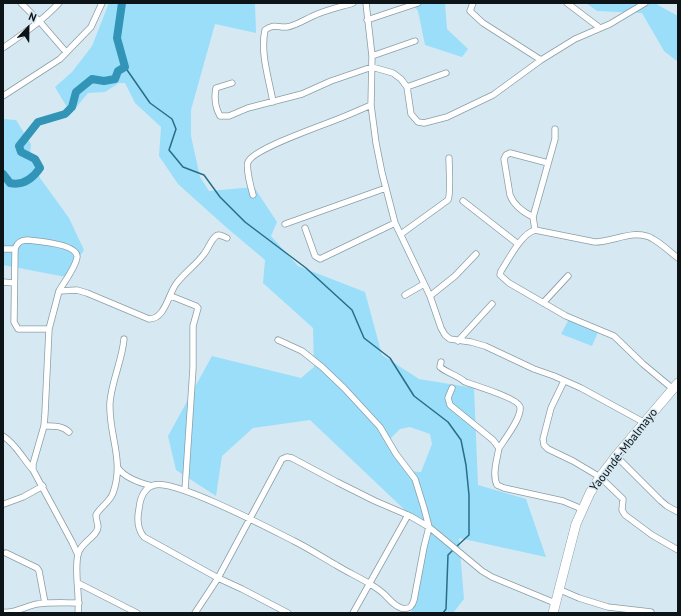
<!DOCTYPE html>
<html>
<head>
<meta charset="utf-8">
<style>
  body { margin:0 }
  #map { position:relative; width:681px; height:616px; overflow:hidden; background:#d6e9f2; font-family:"PT Sans",sans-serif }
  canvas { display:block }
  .frame { position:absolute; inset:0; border:4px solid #0d1417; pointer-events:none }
  .north { position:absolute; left:8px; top:8px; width:40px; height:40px; -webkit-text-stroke:3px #d6e9f2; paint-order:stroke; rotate:22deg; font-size:11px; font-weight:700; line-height:16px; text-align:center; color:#0d1417 }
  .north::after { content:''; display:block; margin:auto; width:14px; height:18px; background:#0d1417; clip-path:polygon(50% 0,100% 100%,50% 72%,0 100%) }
</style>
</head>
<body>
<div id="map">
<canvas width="681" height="616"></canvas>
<div class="frame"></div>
<div class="north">N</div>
</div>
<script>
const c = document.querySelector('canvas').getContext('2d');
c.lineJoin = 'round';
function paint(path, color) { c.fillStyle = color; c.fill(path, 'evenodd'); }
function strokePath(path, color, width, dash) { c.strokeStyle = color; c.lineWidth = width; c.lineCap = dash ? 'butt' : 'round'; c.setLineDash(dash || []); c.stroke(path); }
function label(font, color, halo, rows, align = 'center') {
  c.font = font + ' "PT Sans",sans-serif'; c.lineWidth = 3; c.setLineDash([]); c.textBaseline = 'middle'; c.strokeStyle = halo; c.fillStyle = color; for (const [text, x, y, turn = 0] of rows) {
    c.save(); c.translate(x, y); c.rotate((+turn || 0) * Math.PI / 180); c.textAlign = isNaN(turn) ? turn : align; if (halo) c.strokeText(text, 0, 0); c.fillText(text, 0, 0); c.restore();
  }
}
paint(new Path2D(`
  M109,3h146l1,30 -41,-9 -24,86v26l9,41 9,14 45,-4 23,35 -6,14 27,30 67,26 17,63 37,24 55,9 4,97 48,14 20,58 -87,-19 5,61 -11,14h-42l16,-82 -117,-111 -57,8 -31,28 -6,40 -40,-26 -8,-34 44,-80 89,22 13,-11 -1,-39 -50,-45 2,-23 -38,-32 -49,-44 -19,-28 2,-29 -26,-24 -10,-20h-6l-14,9 -17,1 -19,23 -1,-7 -13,-22 17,-15 20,-26zM410,427l20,7 2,10 -11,28 -15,-1 -19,-29 13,-13z
  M412,3h33l2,26 21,20 -6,8 -37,-12 -7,-34z
  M586,3h70l2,2 20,11v46l-14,-11 -22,-38 -45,-2z
  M3,119l13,1 15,24 -1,10 10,24 29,40 15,32 -18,27 -63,-12z
  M571,319l28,11 -7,16 -31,-12 7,-13z`), '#9adefa');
strokePath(new Path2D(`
  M125,67l25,36 22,16 4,10 -7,21 14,17 21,8 16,22 25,25 61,46 46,42 12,28 26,20 24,38 34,26 13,18 5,25 3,30v40l-13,12
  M443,613l3,-4 2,-54 5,-5`), '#276e86', 1.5);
strokePath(new Path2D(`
  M3,174l7,9c13,3 23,-5 30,-15l-5,-9 -14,-7 -2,-6 19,-24 27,-8 7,-7 4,-15 16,-13 12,2 11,-2 3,-8 7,-4 -8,-29 5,-35`), '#3294b6', 8);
const minor = new Path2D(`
  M21,3l19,19 26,30
  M366,3l6,53 -1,49 5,38 6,30 13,50 35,73 11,32 4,7 5,4 21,3 14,4 49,23 20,7 27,12 64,35
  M473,3l-3,8 13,12 58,37
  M567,3l33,25
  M367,20l51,-17
  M3,48c20,-14 39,-27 56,-45
  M372,56l43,-15
  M232,83l-16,5c-2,10 -1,19 4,28h9l19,-8 54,-14 29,-13 41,-14 21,6 8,6 6,8 4,27 7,8 6,1 23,-6 46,-22 48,-35 34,-21 35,-15 35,-21
  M407,87l39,-14
  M3,96l57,-37 31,-32 11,-24
  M273,102c-4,-23 -13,-49 -8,-72 9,-7 13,-2 22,-3 10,-2 17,-7 26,-11 13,-6 27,-9 40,-13
  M253,195c-2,-7 -7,-27 -5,-33 6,-14 79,-38 95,-45 10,-4 19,-8 28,-12
  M463,201l55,43
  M533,217c-10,-5 -19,-11 -23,-22l-6,-36 2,-4 4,-2 38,10
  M285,224l101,-36
  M305,228l10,28 5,3 75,-36
  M535,230l-2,-13 22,-78v-10
  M401,234l47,-34c3,-5 1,-34 1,-42
  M3,249h12
  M3,282l11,1
  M405,295l19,-11
  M171,296l25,10 2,2 -5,18v42l-8,122
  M430,296l25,-20 21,-22
  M543,303l25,-27
  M49,329h-31l-4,-7 1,-73c2,-6 5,-9 12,-9 9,1 51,4 50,17 -1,10 -13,25 -18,34
  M278,340l24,11 20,16 22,21 36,39 16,27 19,25 9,29 5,19 -5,20 -10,53c-2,7 -5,10 -13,8 -8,-3 -10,-7 -16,-13 -4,-4 -10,-8 -15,-11 -11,-7 -23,-12 -34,-19 -14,-8 -28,-17 -42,-24 -24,-12 -118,-62 -140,-56 -10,3 -14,14 -15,24 -2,10 -2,20 5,28l74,41 24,11 46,24
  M458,341l34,-37
  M441,362l-1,5c7,6 17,8 25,15 9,3 54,17 55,25 2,10 -15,32 -21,41
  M564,381l-13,27 -8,31 1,6 4,4 25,12 27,16 23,22 -1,11 3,5 27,20 26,15
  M452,388l-4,10 2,7 43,35 6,8c-2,11 -7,27 -2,37l7,3 59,13 19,8
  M673,389l-30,-25 -29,-28 -48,-20 -57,-33 -9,-8 1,-4c8,-12 20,-37 34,-41l60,12c18,0 41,-14 58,-3 9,5 17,13 25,19
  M44,426c8,0 18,-1 25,6
  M3,436c13,8 20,23 30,34l39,72 6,13
  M616,456l45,45 6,5 11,6
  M118,468c7,10 22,15 34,18
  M33,470v-6l11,-38 1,-13 4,-84 10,-38 18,-1 10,3 62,26c16,0 19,-24 27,-35 8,-11 20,-19 28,-30 4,-5 7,-14 12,-18 3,-3 8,1 11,2
  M4,504l19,-7 20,-11
  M6,553l31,15 2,3 6,32
  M78,583l59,30
  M558,589l21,9 29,9 43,5
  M3,612c11,2 23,-6 34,-8 14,-2 28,-1 42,-1
  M78,613c2,-19 -4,-40 0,-59 3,-12 19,-17 20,-27 0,-4 -2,-7 -2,-12 4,-8 14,-13 17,-22 12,-33 -5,-59 -3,-91 2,-22 12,-41 14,-63
  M195,613l23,-35 64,-119 5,-2 5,1 45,24 38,19 35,15 19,11 53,44 10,6 63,26
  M353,613l55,-98`);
const trunk = new Path2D(`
  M553,613l23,-89 14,-31 10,-16 16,-21 62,-73`);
strokePath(minor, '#8b9da5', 7);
strokePath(trunk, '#8b9da5', 10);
strokePath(minor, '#fff', 5.5);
strokePath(trunk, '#fff', 9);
label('12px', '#0d1417', '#d6e9f2', [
  ["Yaoundé-Mbalmayo",624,450,-52]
]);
</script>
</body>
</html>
